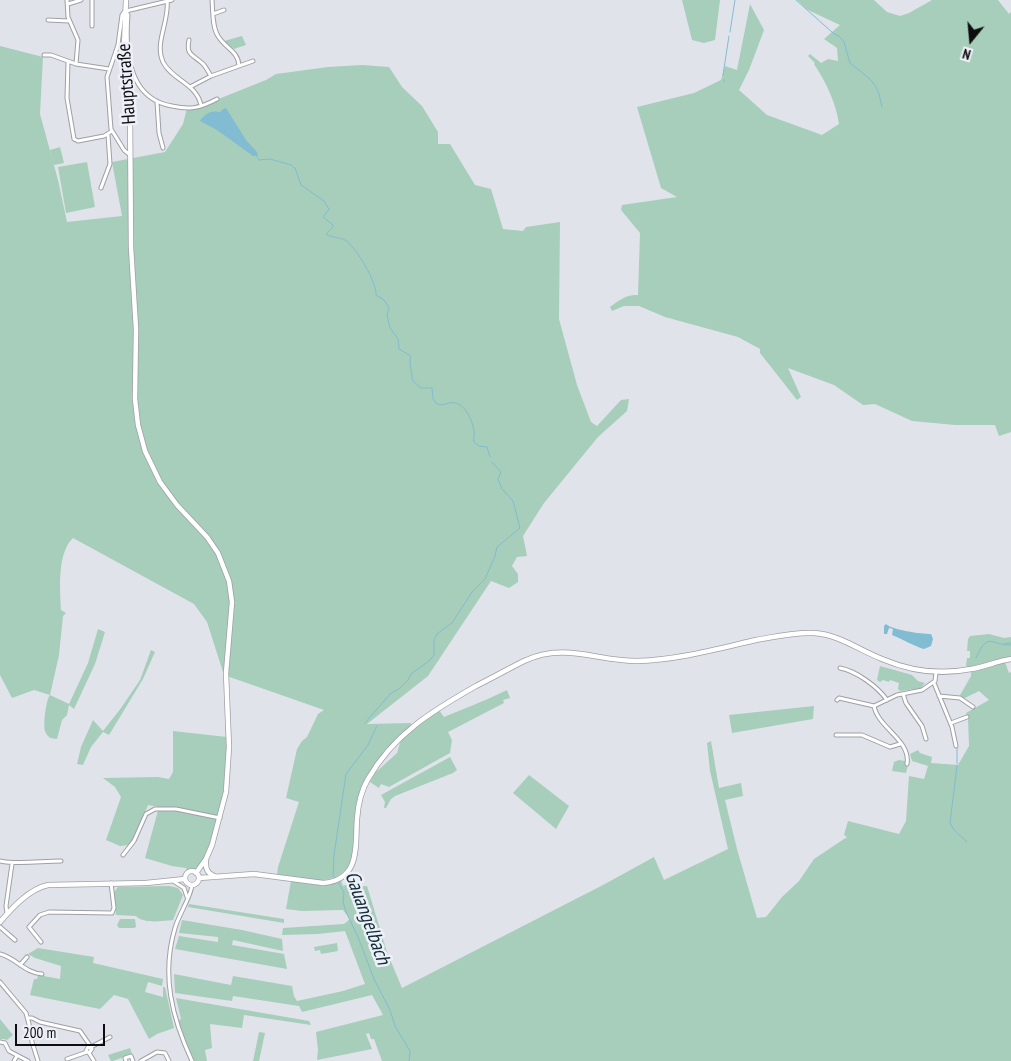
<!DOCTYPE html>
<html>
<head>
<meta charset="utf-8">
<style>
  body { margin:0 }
  #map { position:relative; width:1011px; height:1061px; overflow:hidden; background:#e1e3eb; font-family:"PT Sans Narrow",sans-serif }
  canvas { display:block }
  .north { position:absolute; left:946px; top:15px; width:50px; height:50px; -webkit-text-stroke:4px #eef0f8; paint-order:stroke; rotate:197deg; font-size:14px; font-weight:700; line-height:20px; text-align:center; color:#0e0e11 }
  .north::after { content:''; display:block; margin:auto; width:18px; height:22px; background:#0e0e11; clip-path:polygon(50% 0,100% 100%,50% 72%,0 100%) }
  .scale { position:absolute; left:15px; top:1024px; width:90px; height:22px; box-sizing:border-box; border:2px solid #0e0e11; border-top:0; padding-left:6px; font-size:15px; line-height:18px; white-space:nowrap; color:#0e0e11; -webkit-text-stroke:4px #eef0f8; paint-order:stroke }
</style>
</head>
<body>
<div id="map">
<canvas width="1011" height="1061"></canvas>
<div class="north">N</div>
<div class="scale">200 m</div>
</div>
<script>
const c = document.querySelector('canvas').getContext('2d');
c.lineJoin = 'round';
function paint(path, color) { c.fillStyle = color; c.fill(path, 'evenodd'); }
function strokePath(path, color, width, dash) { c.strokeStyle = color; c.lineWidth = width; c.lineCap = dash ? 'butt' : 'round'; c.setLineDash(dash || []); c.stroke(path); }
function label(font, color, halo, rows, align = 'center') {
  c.font = font + ' "PT Sans Narrow",sans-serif'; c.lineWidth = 5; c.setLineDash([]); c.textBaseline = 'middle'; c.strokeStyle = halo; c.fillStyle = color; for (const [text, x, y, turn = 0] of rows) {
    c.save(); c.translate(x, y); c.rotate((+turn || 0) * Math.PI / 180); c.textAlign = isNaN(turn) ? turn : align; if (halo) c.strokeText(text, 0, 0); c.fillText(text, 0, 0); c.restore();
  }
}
paint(new Path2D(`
  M682,0h38l-5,40 -11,3 -12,-3z
  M797,0h77l13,12 13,4 9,-3 23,-13h66l11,14 2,-2v420l-12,4 -4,-11h-40l-43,-4 -37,-17 -12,1 -29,-20 -46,-17 13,29 -4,3 -37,-47v-4l-22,-12 -73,-20 -26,-11h-15l-12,5 -2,-4c9,-7 17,-13 28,-12l2,-62 -19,-23 1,-5 55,-8 -16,-9 -24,-81 57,-14 27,-13 4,-14 12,4 13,-66 14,26 -15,40 -10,20 28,25 55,20 17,-11c-3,-21 -13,-42 -25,-60l1,-1 -7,-7 2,-2 11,9 7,-4 10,2 -1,-13 -13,-9 16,-14 -32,-15z
  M242,36l4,9 -12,4 -10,-8z
  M0,46l43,11 -3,57 18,66 9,42 55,-6 -10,-54 53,-10 18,-28 4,-16 34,-10 45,-18 10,-6 52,-7 34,-2 27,2 13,20 20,19 16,26v12h12l25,41 16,4 12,40 20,2 3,-4 34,-5 -1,97 18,66 14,37 6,4 24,-26 8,-1 -2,12 -29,26 -54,66 -21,33 4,20 -10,1 -5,9 6,8v8l-9,6 -18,-7 -63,95 -61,48 44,-1v2l-12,11 -35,48 -12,76c-14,30 -49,19 -75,15l1,-8 21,-65 -13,-4 11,-49 5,-8 5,-4 11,-23 6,-4 -100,-35 -17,-53 -13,-18 -121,-66c-16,15 -13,51 -12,72l5,3 -3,3 -4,39 -9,40 19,9 19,-41 10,-34 7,3 -10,32 -21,45 -5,-4 -2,10 -5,5 -5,19 -7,-1c-2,-2 -4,-4 -5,-7 -2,-5 1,-32 5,-36l-16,-5 -22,8 -12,-23z
  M60,147l4,16 -10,2 -4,-15z
  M87,162l8,45 -29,6 -8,-46z
  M989,634l15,4 7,-1v20l-41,11 -4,-2 1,-8h3v-7h-3l1,-12 2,-3z
  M151,650l4,2 -12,27 -34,56 -6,-3 -12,15 -8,18 -6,-1 4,-17 12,-27 10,11 18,-23 19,-28z
  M1005,662l4,11 2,-1v389h-629l-8,-22h-3l-2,-6 -3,1 6,15 -55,11 1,-10 -2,-18 67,-17 -11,-20 -70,17 -3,-6 -66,-10 -1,5 -57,-8 -1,-19 57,11 2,-9 59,10 2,10 3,5 46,-10 22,-7 -20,-53 -27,3 -36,1 1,-7 61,-4 6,-5 -7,-9 -41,1 -16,-2 5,-28c18,3 32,5 50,-1l2,6c6,-3 16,1 24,0l20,66 15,36 201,-103 51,-28 10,23 64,-31 -18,-78 -3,-28 4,-2 8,47 22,-5 2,13 -18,4 12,49 20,69 9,-1 16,-20 17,-16 15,-22 33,-22 -3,-2 4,-14 51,13 7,-13 3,-45 15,3 4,-13 -16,-5 -2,-7 8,-4 2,3 12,4 -1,6 27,2 11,-19 -1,-28 -2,-5 23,-13 -10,-9 -16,8 -4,-2 12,-21v-4z
  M880,666l32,9 6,6 7,2 -4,5 -21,3 -2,-2 1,-6 -9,-3 -1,2 -6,-2 -3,2 -3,-2z
  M507,690l3,8 -7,2 1,3 -56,29 4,8 -2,13 -61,34 -8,-3 -2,4 -9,-6 5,-9 22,-20 4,-13 10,-10 28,-20 5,7c21,-9 43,-17 63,-27z
  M814,706l-1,13 -81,14 -3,-18z
  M173,731l54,6c0,9 1,19 0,28 -1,19 -15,96 -32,104 -2,0 -6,1 -8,1l-1,-2 -14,-2 -27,-8 14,-51 -11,-2 -13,32 -5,8 -10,1 -14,-6 15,-43 -6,-10 -12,-9 55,-1 11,2 4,-7z
  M450,757l7,13 -4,3 -58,23 -4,3 -5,9h-2l1,-6 -4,-7z
  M899,760l6,1 3,4 -2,8 -14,-2 2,-9z
  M529,775l40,31 -13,23 -43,-36z
  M169,886l9,2 5,7 -10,25c-11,1 -30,4 -37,-4l-20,-1 -2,-23 4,-5z
  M189,904l95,15v4l-96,-16z
  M120,919h15l1,8 -2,1h-15l-2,-3z
  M182,920l60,10 40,9 1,12 -50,-11 -1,5 52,9 3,15 -112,-20 4,-13 39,6v-5l-39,-4z
  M337,943l1,8 -17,3 -1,-4 -5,1 -1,-4z
  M38,948l56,9 -1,6 70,16 -1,7 -14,-4 -3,10 18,5v-10h2l9,41 -17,6 -8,5 -21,-40 -14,-4 -14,14 -70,-14 4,-16h3l1,-4 22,4 1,-13 -26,-8 -7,-4z
  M176,998l133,23 2,4 -67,-10 -2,13 -32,-4 2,24 -7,2 2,11h-13l-16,-40 3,-2z
  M0,1019l13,16 -6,5 -3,-1h-4z
  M259,1032l6,1 -6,28h-6z
  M130,1048l2,6 -19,7h-2l-3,-6z`), '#a6ceba');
paint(new Path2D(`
  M226,108l20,32 11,12 1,4h-5l-36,-26 -17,-9c5,-8 12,-11 20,-9l3,-3z
  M886,624c6,6 35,10 45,10l2,5 -2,7 -7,3c-11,-3 -21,-10 -32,-14l1,-6 -4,-1 -2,6h-3v-8z`), '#82bcd2');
strokePath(new Path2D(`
  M796,0l37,33 7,4 4,5 6,21 20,16 6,8 3,7 3,13
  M730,32l5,-32
  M723,75l6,-39
  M724,80v2
  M256,155l3,5 11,-1 21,6 4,3 6,17 23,16 5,8 -6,8 10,8v2l-7,7c6,4 13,3 19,6 11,7 32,42 31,55l8,5 5,8 -2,7 3,13 8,11 1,10 12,7c-3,9 2,16 1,24l9,8h11c1,5 -1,10 4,15 6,5 12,-2 19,0 10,1 18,19 19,28 1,4 -1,8 0,11l5,4 8,1 3,10
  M1004,644l7,-1
  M976,658c13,-28 14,-12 35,-13
  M365,723l25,-29 10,-6 8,-8 3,-6 18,-13 5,-6v-16l4,-6 14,-10 20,-31 13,-13 10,-23 2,-9 23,-19 -7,-27 -11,-12 -4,-10 3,-7 -9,-10
  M957,748v16
  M957,766l-7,57 4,7 13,12
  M335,878l-2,-3 1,-20 12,-81 22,-29 9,-19
  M337,881l7,11 -1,10 3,10 12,25 16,42 16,31 5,16 15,25 -1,10`), '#82bcd2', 1);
const minor = new Path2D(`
  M67,0l1,17 10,23 -2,24
  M92,0v26
  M167,0c3,20 -13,43 -4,62 9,18 33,21 38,43
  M212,0c1,11 0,27 6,36 7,12 20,15 21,29
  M68,4l13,-4
  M125,11l-3,4 -4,30 -11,32 4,52 13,21 6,5
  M126,11l2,4c-3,37 1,84 44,91 19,4 28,2 45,-7
  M126,11l46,-11
  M213,14l11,-4
  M48,20l21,1
  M189,40c-3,15 3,14 13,23 4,3 6,9 9,13
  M44,55h7l25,9 33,5
  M68,62l-1,36 7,41 4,2 26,-5 8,-5
  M190,87l21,-11 42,-15
  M157,102l2,31 4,15
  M101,188l9,-24 -2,-29
  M840,668c16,3 37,18 47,32
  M934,683l18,44 4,19
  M903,694l3,9 16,23 4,13
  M939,696l21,2 13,9
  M837,700l2,-2 35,8
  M874,706l23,-11 25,-5 13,-9 1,-8
  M874,706c4,22 37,34 33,58
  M951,723l16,-6
  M836,735h26l28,12 10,-3
  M123,855l11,-14 12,-27 9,-5h21l44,9
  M0,861c17,4 42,0 61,0
  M173,881l11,7 3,9
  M192,885c-1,12 -13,29 -17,43 -14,47 -3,90 17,133
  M7,913l-1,-7 6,-42
  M0,927l15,13
  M41,942l-12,-15 11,-12 9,-3 63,1 2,-5 -3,-25
  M0,954c16,4 25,19 42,20
  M20,965l7,-8
  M0,982l26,31 3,11 3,18 6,19
  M28,1018h4l8,4 40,9 9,13 1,3
  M0,1042l5,1 4,8 19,10
  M91,1047l19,-10
  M89,1053l3,-4 -4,-2 -2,4 3,2 5,8
  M67,1059l20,-7
  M14,1061l3,-5
  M126,1061l-1,-3 6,-2 2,5
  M141,1061l16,-9 8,1 4,8`);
const major = new Path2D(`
  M126,0l-3,69 7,43 1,135 5,82 -1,70 3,26 7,26 15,31 17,23 30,32 11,16 11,28 3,21 -6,71 3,74 -3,45 -14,53 -6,14 -10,14
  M206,860c-1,10 2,14 11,17
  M185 878a7 7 0 1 1 14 0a7 7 0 1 1-14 0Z
  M199,878l55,-4 69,9c38,-3 32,-37 34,-64 1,-14 4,-28 11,-40 26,-45 64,-68 108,-93 16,-8 32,-17 48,-25 41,-19 72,0 113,0 40,-1 80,-12 119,-21 18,-3 38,-8 57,-7 25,1 46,17 69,26 28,12 59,16 89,10 14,-2 26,-8 40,-10
  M0,922c12,-14 29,-33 48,-37l98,-2 39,-4`);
strokePath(minor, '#9ea0a7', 5);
strokePath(major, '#9ea0a7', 6);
strokePath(minor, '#fff', 3);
strokePath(major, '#fff', 4.5);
label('19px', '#0e0e11', '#eef0f8', [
  ["Hauptstraße",127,84,-94]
]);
label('italic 20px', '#112e38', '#eef0f8', [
  ["Gauangelbach",367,918,70]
]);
</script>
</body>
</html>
